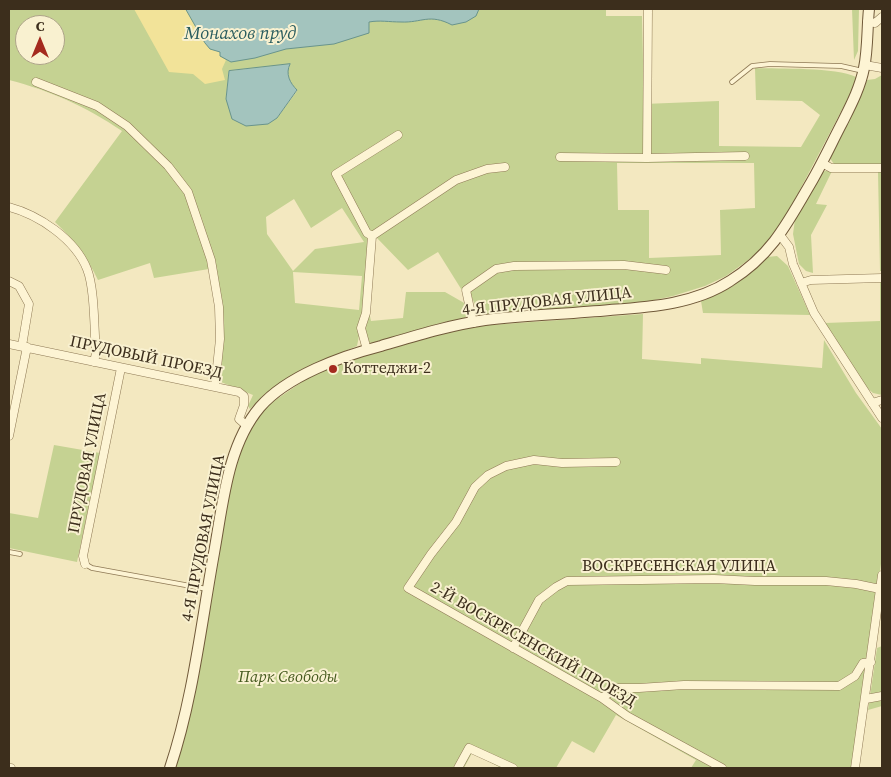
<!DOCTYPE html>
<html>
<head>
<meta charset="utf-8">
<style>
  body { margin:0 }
  #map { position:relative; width:891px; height:777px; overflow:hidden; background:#f3e8c0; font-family:"Source Serif 4",serif }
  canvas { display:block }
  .frame { position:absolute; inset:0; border:10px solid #3c2e1c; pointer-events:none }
  .north { position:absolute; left:15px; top:15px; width:50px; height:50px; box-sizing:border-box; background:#f9f1d0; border:1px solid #ada388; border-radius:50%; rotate:0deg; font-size:14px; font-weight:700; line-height:20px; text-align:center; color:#3c2e1c }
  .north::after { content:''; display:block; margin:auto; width:18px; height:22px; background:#a42a1e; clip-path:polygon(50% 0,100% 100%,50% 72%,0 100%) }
</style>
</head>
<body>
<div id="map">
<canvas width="891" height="777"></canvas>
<div class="frame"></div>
<div class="north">С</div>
</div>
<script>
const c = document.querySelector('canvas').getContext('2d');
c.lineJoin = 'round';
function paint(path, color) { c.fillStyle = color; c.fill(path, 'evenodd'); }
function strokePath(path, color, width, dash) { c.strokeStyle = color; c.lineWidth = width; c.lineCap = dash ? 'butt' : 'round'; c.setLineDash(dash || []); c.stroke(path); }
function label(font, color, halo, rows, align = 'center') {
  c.font = font + ' "Source Serif 4",serif'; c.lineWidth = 4; c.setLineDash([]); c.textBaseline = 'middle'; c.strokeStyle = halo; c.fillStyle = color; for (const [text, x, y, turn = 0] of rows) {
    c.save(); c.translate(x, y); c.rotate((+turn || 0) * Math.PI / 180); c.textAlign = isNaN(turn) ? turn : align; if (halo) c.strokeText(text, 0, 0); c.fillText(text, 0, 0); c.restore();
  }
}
paint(new Path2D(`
  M9,9h597v7h36l2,88 75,-3v45l82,1 19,-32 -18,-14 -46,-1 -1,-32c24,1 81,-1 101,9l-1,8 -71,135 -17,25 -20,16 -21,15 -21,10 -32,10 -32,7 -156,11 -7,-2 -8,-19 -7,-1 -25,-40 -30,18 -32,-33 -2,2 -5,73 2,9 32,-3 3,-26h39l21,12 2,8 -3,6 -24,5 -69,20 -4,-1 -8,-11 -3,15 -57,24 -34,23 -16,16 -2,-3 5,-11 -32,-13 -6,-7 2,-36 -1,-33 -7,-37 -55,9 -4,-15 -52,17c-11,-23 -25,-41 -43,-58l67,-91c-37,-25 -71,-40 -113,-51zM25,25h30v30h-30zM290,65l-3,5 3,12 7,9 -20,27 -51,-19 3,-28zM617,163h137l1,45 -35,2 1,45 -72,3v-48h-31zM294,199l17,29 31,-20 22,34 -49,7 -22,22 -26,-37 -1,-17zM293,272l69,4 -3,34 -64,-7z
  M852,9h7l-1,42 -4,9z
  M882,75v89h-48l-5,-7 38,-77 8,-1z
  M825,171h7l-16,33 11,1 -16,30 2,38 -7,-2 -7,-7 -6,-30 2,-15 25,-46z
  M878,172h4v99h-2z
  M777,256l11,10 22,49 -107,-2 -2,-12 32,-15 34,-29z
  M880,281h2v114l-9,-2 -7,-6 -41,-64 55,-2z
  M643,314l-1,45 59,5v-6l121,10 2,-28 32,53 26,36v134l-1,1 -28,204h-162l5,-8 -80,-45 -22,38 -22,-12 -16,27h-55l-29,-15 -8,15h-291l56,-278 11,-40 10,-21 14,-21 42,-29 30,-14 24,-9 85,-24 31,-6z
  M54,445l46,8 -23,109 -68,-14v-35l29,5z
  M882,646v60l-14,4 9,-62z`), '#c5d292');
paint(new Path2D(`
  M134,9h52l19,34 5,6 10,3v4l6,4 -4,9 3,11 -20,4 -12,-10 -24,-2z`), '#f2e399');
const water = new Path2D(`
  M186,9h293l-3,7 -10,6 -14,3c-23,-12 -30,-2 -51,-3 -12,0 -21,-2 -32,0v11l-35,11 -48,5 -31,9 -24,4 -11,-6v-4l-10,-3 -5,-6z
  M290,64c-5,10 0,19 7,26l-20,28 -9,6 -22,2 -14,-7 -6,-20 3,-28z`);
paint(water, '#a3c4be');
strokePath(water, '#69948d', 1);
const service = new Path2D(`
  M732,82l20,-16 18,-2 71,2 22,5
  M9,552l11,2
  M85,564l7,4 115,21`);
const minor = new Path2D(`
  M867,22l8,1 7,-6
  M865,65l17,3
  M36,82l61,24 30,20 41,40 20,26 23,68 8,47 1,32 -5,47
  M560,157l87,1 98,-2
  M647,158l1,-149
  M822,163l9,5h51
  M9,207c30,8 66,32 78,62 8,20 7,62 9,84l-2,9
  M780,235l9,12 4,17 21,49 68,105
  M372,236l84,-56 31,-11 18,-2
  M372,236l-5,-3 -31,-59 62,-39
  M9,281l10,5 10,18 -7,42
  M801,283l10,-3 71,-2
  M473,323l-7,-33 30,-21 18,-3 110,-1 42,5
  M9,344l230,48 5,4v9l-5,14 8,7
  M367,350l-6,-22 5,-15 6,-77
  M872,403l10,-3
  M9,436l18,-89
  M616,462l-54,1 -28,-3 -28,6 -18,9 -13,12 -19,35 -25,32 -23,34 194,110 25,18 95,52
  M85,564l-2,-8 38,-188
  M513,648l26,-48 17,-13 11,-6 147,-2 41,2h71l30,3 24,5
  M602,698l14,-10h23l45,-3 155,1 16,-10 8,-13 8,-1
  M866,699l16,-3
  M9,768h2
  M458,768l11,-20 44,20
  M855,768l27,-193`);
const secondary = new Path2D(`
  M170,768c23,-69 31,-143 44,-215 9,-49 13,-107 46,-146 27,-31 82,-51 121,-61 34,-10 69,-21 104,-26 41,-5 83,-6 125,-10 40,-3 85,-6 120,-29 40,-25 56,-55 79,-95 12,-20 22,-42 33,-63 9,-18 18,-35 22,-55 4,-19 3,-40 5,-59`);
strokePath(service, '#8e7955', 5.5);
strokePath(minor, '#8e7955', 9);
strokePath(secondary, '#705939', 12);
strokePath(service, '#fdf4d4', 4);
strokePath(minor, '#fdf4d4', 8);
strokePath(secondary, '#fdf4d4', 10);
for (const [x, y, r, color] of [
  [333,369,5,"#a42a1e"]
]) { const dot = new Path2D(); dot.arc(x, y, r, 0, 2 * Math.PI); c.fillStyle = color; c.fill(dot); strokePath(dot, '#f9f1d0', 2); }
label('16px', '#3c2e1c', '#f9f1d0', [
  ["4-Я ПРУДОВАЯ УЛИЦА",547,302,-6],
  ["ПРУДОВЫЙ ПРОЕЗД",146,358,12],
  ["ПРУДОВАЯ УЛИЦА",88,463,-79],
  ["4-Я ПРУДОВАЯ УЛИЦА",204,538,-79],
  ["ВОСКРЕСЕНСКАЯ УЛИЦА",679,567],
  ["2-Й ВОСКРЕСЕНСКИЙ ПРОЕЗД",533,645,30]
]);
label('16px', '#3c2e1c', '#f9f1d0', [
  ["Коттеджи-2",343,369]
], 'left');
label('italic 16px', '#475b20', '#f9f1d0', [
  ["Парк Свободы",288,678]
]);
label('italic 18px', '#295c5e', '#f9f1d0', [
  ["Монахов пруд",240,34]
]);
</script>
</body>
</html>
